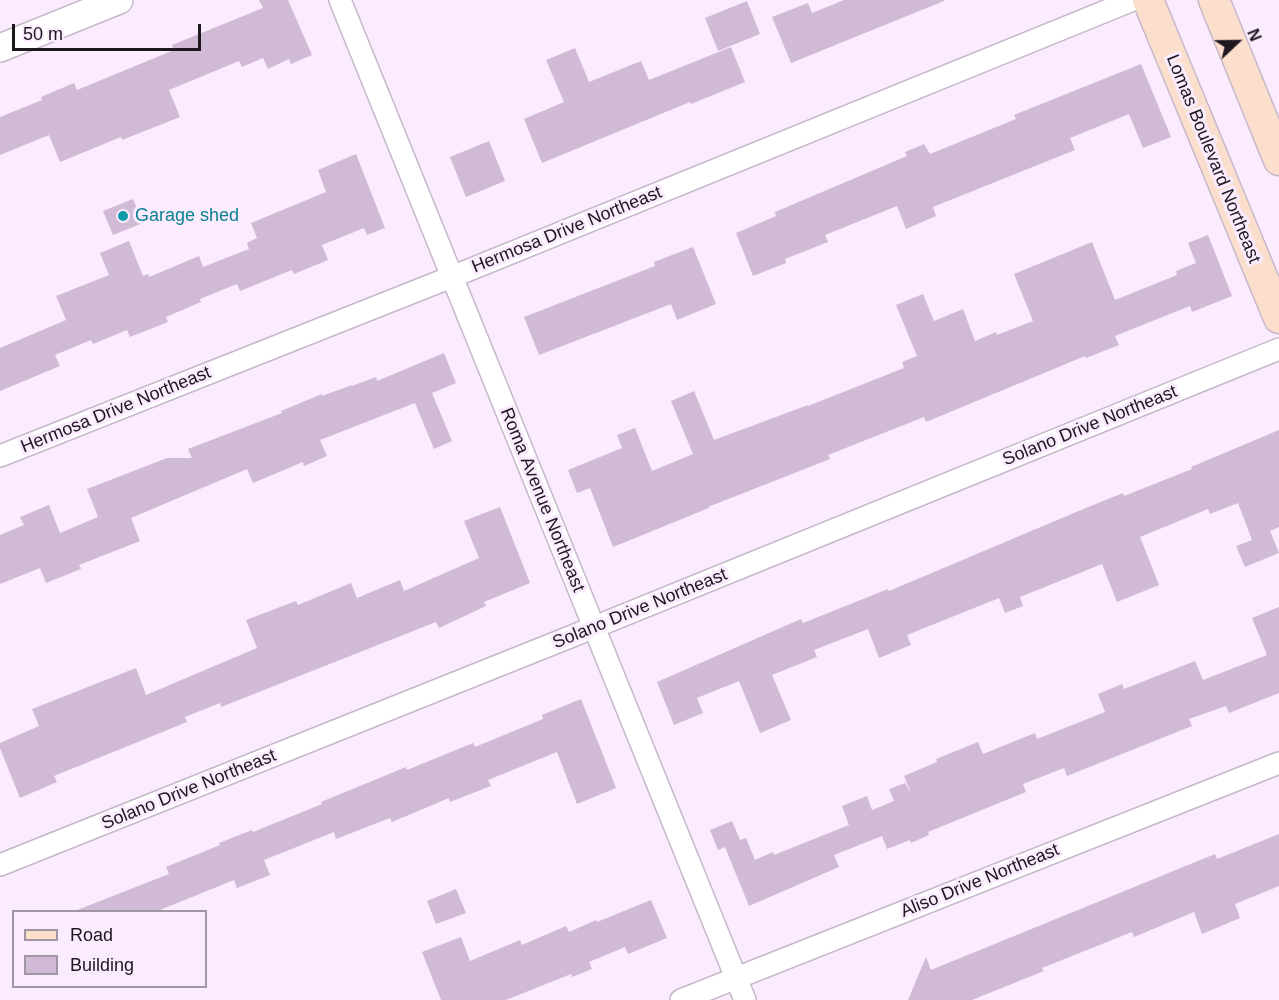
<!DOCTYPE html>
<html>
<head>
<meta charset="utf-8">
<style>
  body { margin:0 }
  #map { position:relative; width:1279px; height:1000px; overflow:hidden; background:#faebfe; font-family:Arial,sans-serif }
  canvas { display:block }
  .legend { position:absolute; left:12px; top:910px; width:195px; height:78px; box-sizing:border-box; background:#faebfe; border:2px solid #a296a4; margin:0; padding:8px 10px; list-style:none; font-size:18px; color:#1d171e }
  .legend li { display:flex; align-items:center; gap:12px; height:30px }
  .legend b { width:30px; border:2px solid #a296a4 }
  .north { position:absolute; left:1207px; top:12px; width:60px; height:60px; -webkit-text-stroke:4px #faebfe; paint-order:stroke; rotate:68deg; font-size:16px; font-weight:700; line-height:24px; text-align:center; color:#1d171e }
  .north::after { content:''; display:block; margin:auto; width:21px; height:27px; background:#1d171e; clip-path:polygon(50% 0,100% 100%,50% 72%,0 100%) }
  .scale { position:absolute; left:12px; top:24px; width:189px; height:27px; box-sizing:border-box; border:3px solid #1d171e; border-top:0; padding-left:8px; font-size:18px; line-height:21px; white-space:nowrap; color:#1d171e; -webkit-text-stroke:4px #faebfe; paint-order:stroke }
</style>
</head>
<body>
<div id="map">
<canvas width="1279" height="1000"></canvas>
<ul class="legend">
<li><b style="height:8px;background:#fcdecd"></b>Road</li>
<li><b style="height:16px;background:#d0bad5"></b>Building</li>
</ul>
<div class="north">N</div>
<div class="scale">50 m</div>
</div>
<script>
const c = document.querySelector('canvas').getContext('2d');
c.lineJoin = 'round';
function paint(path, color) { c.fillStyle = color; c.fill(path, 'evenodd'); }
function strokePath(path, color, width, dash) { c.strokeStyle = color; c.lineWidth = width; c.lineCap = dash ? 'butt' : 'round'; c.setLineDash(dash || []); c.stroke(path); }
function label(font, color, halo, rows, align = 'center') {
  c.font = font + ' Arial,sans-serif'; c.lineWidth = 6; c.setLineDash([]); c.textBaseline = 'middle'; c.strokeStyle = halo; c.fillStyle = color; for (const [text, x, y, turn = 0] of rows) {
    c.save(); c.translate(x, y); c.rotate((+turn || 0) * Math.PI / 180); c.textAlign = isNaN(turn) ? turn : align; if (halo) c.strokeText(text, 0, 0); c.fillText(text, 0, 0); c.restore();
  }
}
paint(new Path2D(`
  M259,0h29l24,55 -21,9 -2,-5 -21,10 -5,-11 -21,9 -3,-6 -70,29 11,27 -58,23 -1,-3 -61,25 -11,-27 -49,20v-38l42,-17 -1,-3 33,-14 3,7 97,-40 -2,-5 91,-37z
  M844,0h100v1l-153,62 -19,-46 36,-14 4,10z
  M747,1l13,33 -42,17 -13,-33z
  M731,47l14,35 -54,22 -1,-2 -148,61 -18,-44 40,-17 -18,-42 29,-12 14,34 52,-21 8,19z
  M1141,64l30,73 -28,11 -14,-34 -59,24 5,12 -142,57 3,9 -30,13 -9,-23 -72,29 3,7 -43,17 1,4 -33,13 -17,-43 40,-17 -1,-4 132,-56 -2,-4 19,-8 6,10 86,-35 -2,-4z
  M489,141l16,40 -39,16 -16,-40z
  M356,154l29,74 -18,7 -3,-7 -42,17 6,15 -34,14 -2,-4 -52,21 -3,-7 -37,15 1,3 -35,15 2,5 -38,15 -3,-7 -34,14 -2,-4 -36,15 5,11 -60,25v-43l66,-28 -10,-24 53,-21 -9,-22 29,-12 14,35 5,-2 1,3 50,-21 4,11 46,-18 -2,-6 10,-5 -6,-15 75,-31 -8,-22z
  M133,199l10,24 -30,12 -10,-24z
  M1208,235l24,61 -40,16 -2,-6 -75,30 4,9 -33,13 -1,-2 -159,66 -2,-5 -96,38 2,4 -122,48 1,1 -96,39 -23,-59 -13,5 -9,-23 54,-22 -5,-13 18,-7 17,43 41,-17 -22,-53 23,-10 20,49 94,-35v1l96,-38 -2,-6 15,-6 -21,-51 27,-11 11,27 29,-12 12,32 21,-9 1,3 36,-14 -19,-47 78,-32 23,58 62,-25 -1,-4 20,-8 -8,-20z
  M693,247l23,57 -39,16 -6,-16 -132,51 -15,-38 131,-51 -1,-4z
  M444,353l12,30 -24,10 20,48 -18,8 -19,-46 -95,37 7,16 -23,10 -1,-4 -50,21 -6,-14 -116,49 9,23 -61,24 2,4 -35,14 -6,-15 -40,16v-49l24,-10 -4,-8 29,-12 11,28 38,-16 -11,-28 80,-31h25l-4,-9 94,-36 -1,-2 41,-17v2l30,-11v1l24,-9 1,4z
  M1279,430v97l-9,4 9,22 -34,14 -9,-21 16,-6 -14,-37 -28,11 -2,-5 -68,28 19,48 -42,17 -15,-38 -82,33 3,9 -18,7 -6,-15 -92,37 4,10 -32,13 -11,-29 -54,21 3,7 -45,18 19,45 -31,13 -21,-52 -42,17 6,15 -29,12 -17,-43 144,-63 2,4 85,-34 1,2 192,-81 42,-17 1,3 68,-27 -1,-2z
  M500,507l30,76 -46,19 2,4 -47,22 -3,-6 -215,85 -1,-4 -35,14 2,5 -133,54 3,6 -37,16 -20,-50v-5l39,-17 -7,-17 104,-41 10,27 111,-47 -11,-28 50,-19 2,4 53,-22 6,15 43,-18 4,11 75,-33 -15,-37z
  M1279,607v86l-50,20 -3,-7 -37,13 3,7 -125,50 -3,-8 -41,16 3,8 -98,40 1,3 -18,8 -1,-3 -23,9 -5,-13 -48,19 5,12 -90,39 -24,-59 -7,3 -8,-20 22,-9 8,19 6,-2 9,22 18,-8 1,3 75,-30 -7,-19 25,-10 5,14 22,-9 -5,-12 16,-6 6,10 -7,-17 33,-14 -1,-3 42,-17 5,12 52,-21 2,6 68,-27 -7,-18 24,-10 2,5 71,-28 8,19 64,-25 -15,-37z
  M581,699l35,89 -39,16 -20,-52 -69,28 3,6 -41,16 -1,-4 -57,24 -2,-4 -54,21 -2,-7 -70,28 6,15 -33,13 -3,-8 -79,32h-78v-2l92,-36 -3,-7 54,-22 -1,-2 33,-13 1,2 69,-28 -1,-2 85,-35 1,3 66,-27 2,4 68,-28 -1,-4z
  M1279,834v52l-44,18 5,14 -38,16 -8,-22 -60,25 -2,-5 -90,36 2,3 -72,29h-64l18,-43 5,13 284,-116 2,5z
  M456,889l10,24 -30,11 -9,-23z
  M651,900l16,38 -39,16 -3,-7 -36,15 3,7 -20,8 -1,-3 -65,26h-65l-19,-48 39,-15 9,24 50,-21 2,5 44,-19 3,6 27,-12 1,2z`), '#d0bad5');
const minor = new Path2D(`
  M340,0l405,1000
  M0,456l474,-188 659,-268
  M0,865l570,-228 709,-288
  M681,1000l598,-237`);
const tertiary = new Path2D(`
  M0,48l119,-48`);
const secondary = new Path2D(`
  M1148,0l131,318
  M1214,0l65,160`);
strokePath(minor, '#c6b8ca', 24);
strokePath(tertiary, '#c6b8ca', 30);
strokePath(secondary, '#c6b8ca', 33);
strokePath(minor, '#fff', 21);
strokePath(tertiary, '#fff', 27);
strokePath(secondary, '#fcdecd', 30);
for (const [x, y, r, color] of [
  [123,216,6,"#0f9aa8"]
]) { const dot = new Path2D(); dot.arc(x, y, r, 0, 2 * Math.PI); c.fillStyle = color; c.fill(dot); strokePath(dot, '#faebfe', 2); }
label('18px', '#1d171e', '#faebfe', [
  ["Lomas Boulevard Northeast",1213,159,68],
  ["Hermosa Drive Northeast",567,230,-22],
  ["Hermosa Drive Northeast",116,410,-22],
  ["Solano Drive Northeast",1090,426,-22],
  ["Roma Avenue Northeast",542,500,68],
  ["Solano Drive Northeast",640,609,-22],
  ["Solano Drive Northeast",189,790,-22],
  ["Aliso Drive Northeast",980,881,-22]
]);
label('18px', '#0d838f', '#faebfe', [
  ["Garage shed",135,216]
], 'left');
</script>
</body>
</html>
